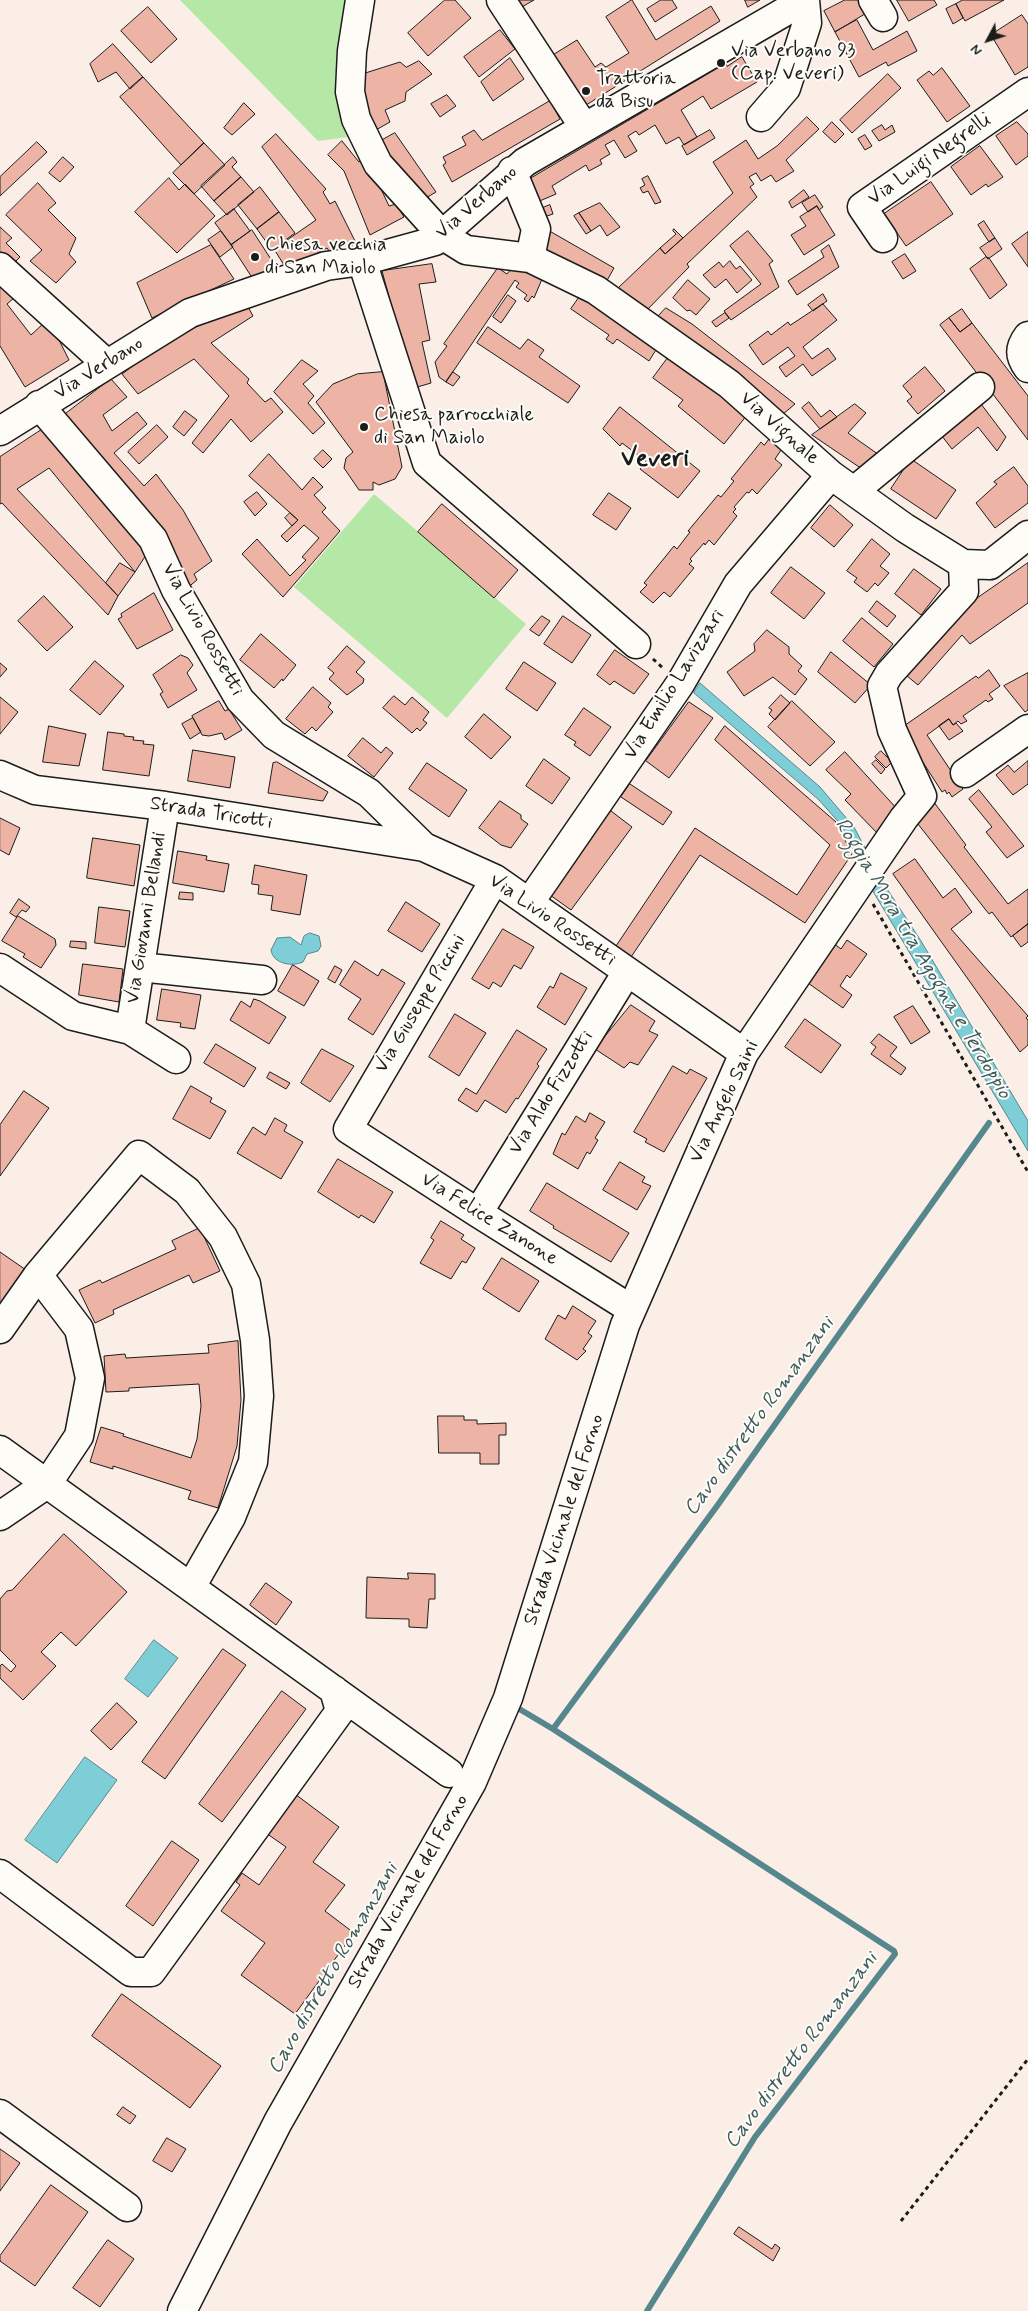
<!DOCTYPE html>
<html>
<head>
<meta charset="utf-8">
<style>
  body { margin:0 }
  #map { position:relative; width:1028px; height:2311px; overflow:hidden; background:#faeee7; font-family:Mynerve,sans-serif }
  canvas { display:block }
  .north { position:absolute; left:963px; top:15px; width:50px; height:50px; -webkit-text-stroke:4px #fdfcf7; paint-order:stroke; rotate:230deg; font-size:14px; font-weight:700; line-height:20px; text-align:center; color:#1c1c1c }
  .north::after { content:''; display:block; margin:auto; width:18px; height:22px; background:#1c1c1c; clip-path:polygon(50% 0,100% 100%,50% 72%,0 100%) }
</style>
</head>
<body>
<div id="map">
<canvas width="1028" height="2311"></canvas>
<div class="north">N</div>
</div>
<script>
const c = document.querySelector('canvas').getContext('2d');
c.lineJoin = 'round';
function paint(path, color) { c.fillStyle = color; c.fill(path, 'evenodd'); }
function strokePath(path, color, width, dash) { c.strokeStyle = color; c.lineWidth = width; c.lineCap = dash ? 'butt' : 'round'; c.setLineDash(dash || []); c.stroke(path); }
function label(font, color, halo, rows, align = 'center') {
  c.font = font + ' Mynerve,sans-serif'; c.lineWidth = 4; c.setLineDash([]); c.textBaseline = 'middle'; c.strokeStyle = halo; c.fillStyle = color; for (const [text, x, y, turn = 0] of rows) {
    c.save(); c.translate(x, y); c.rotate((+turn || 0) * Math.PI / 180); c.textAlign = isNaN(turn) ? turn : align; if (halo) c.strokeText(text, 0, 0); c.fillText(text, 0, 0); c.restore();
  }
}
paint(new Path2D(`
  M180,0h169l-6,99 5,38 -30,4z
  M374,494l152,130 -79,94 -153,-131z`), '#b5e7a7');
const water = new Path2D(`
  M700,683l120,104 34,40 18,34 -12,11 -4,-17 -14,-29 -23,-26 -125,-107z
  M876,872l45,69 107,180v30l-160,-268z
  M310,933l9,3 2,10 -3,5 -11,3 -4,8c-11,5 -30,2 -32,-12l6,-12 13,-1 11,8 3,-9z
  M154,1640l24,18 -30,39 -23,-18z
  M85,1757l32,23 -60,83 -32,-23z`);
paint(water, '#7dced7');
strokePath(water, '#56878c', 1);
strokePath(new Path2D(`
  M511,1704l42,25
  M647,2311l108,-174 140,-183 -1,-3 -341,-222 164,-223 272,-383`), '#56878c', 6);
const building = new Path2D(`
  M445,0h10l16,18 -43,38 -20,-23z
  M515,0h19l-14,8z
  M632,0l24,40 55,-34 9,15 -137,86 -32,-51 26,-16 18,27 6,-4 5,4 23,-14 -23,-36z
  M661,0h11l5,8 -22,14 -8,-13z
  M745,0h15l-12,7z
  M845,0h24l4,9 -38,23 -11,-21z
  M897,0h37l3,5 -28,16z
  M963,0h41l-39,21 -9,-17z
  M956,4l7,14 -10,6 -7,-15z
  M148,7l29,32 -26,24 -30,-32z
  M1022,15l6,9v43l-13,8 -24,-40z
  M857,20l16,30 34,-19 10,20 -29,15 -2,-4 -27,15 -24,-45z
  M500,30l15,19 -36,28 -15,-20z
  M113,44l30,33 -13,12 -14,-17 -18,10 -8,-18z
  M742,57l15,25 -46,27 -8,-13 -22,14 16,27 -13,8 -5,-8 -13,7 -11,-19 -16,10 -3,-4 -8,5 9,15 -12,7 -11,-18 -9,5 5,9 -10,6 2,4 -13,7 -3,-6 -34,21 4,8 -21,9 -11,-21 202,-119 1,3z
  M510,58l14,21 -31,22 -12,-19z
  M419,61l13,13 -26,18 -1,9 -20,9 5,12 -16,9 -15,-56 41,-13 6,5z
  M942,68l28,38 -23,16 -30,-42 12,-9 4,4z
  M888,74l13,14 -49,45 -12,-13z
  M143,77l61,66 -23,22 -61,-68z
  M447,95l9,11 -16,11 -9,-13z
  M550,101l10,18 -108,63 -9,-17 3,-2 -3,-6 23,-12 -4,-8 12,-7 8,10z
  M244,103l11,11 -23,21 -8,-7z
  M807,117l12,12 -33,31 8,11 -18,11 -5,-7 -10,6 -5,-8 -7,4 5,7 -4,3 7,10 -70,67 2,3 -45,46 -26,-25 42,-40 5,6 68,-61 -20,-31 33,-22 12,19 19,-13z
  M832,122l12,12 -9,9 -12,-11z
  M1017,122l11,12v22l-12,9 -20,-29z
  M882,125l3,5 7,-5 3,7 -16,9 -7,-10z
  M710,130l5,8 -28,17 -5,-9z
  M395,133l41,59 -17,10 -42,-59z
  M276,134l50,55 -3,3 7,12 5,-3 21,42 -23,14 -6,-9 -40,22 -13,-21 42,-29 -54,-73z
  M865,135l7,11 -7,4 -7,-11z
  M342,141l17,21 7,-5 23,49 7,-2 8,13 -34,18 -26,-64 -16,-16z
  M37,142l10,10 -47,44v-19z
  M204,143l21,22 -31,29 -21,-21z
  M980,146l23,31 -15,10 -2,-3 -15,11 -20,-28z
  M63,157l11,10 -14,15 -11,-9z
  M233,157l4,5 -5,5 9,10 -27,24 -13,-15z
  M648,176l13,26 -6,2 -7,-13 -5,2 -3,-5 5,-3 -3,-6z
  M241,177l13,15 -27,23 -13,-14z
  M169,178l10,12 6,-6 30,32 -38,37 -42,-41z
  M931,182l22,32 -47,32 -22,-32z
  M38,183l18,20 -8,7 28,28 -7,16 7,8 -20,21 -26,-22 12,-11 -36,-35z
  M260,187l19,25 -22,17 -19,-24z
  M804,190l5,7 -17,11 -3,-6z
  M815,195l8,12 -4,3 -2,-4 -9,6 -6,-9z
  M600,203l20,24 -13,9 -7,-11 -9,6 -12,-18z
  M550,205l3,9 -9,3 -4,-8z
  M817,206l18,29 -31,20 -13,-20 15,-9 -6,-9z
  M234,209l16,22 -19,14 -16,-22z
  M279,212l16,21 -23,17 -15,-21z
  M579,213l12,18 -5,3 -12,-18z
  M984,221l11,17 -6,4 -11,-17z
  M0,227l12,11 -6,5 14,14 -10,10 -10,-10z
  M546,229l68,39 -9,16 -68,-38z
  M674,229l9,9 -18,16 -5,-6 16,-14 -3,-3z
  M252,230l24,37 -23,12 -22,-34z
  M221,231l12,16 -13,10 -12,-17z
  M748,231l25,30 -4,3 10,23 -48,33 -7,-9 37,-27 -31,-38z
  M1028,232v35l-16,-23z
  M995,238l7,11 -14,10 -8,-11z
  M211,245l23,34 -82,39 -15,-35z
  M829,245l10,22 -42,28 -9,-14 36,-24 -3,-6z
  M905,254l11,17 -13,8 -11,-17z
  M986,257l3,1 18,27 -17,14 -20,-30z
  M730,261l6,8 4,-3 12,14 -15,13 -11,-14 -11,9 -12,-13 16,-13 4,5z
  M432,264l4,18 -17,2 11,56 -8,2 9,41 -17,5 -32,-117z
  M498,268l9,6 4,-5 34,3 -11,26 -2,-2 -4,6 -4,-3 3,-4 -11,-8 3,-4 -4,-3 -69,102 -7,-5 -4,-15 12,-16 -3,-2z
  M688,280l22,19 -14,16 -6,-5 -3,1 -14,-13z
  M0,286l14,12 -7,6 24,31 13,-12 15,17 10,20 -44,27 -25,-41z
  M583,292l76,53 -10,16 -32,-22 -4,5 -7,-5 3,-4 -38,-26z
  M823,294l4,7 -14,10 -5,-6z
  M508,295l8,6 -15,22 -8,-6z
  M823,304l14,16 -34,27 9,12 16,-11 8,11 -24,17 -9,-12 -17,13 -7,-10 16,-11 -7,-9 -25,18 -14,-20 19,-14 3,4 17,-13 2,3z
  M247,305l6,11 -42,27 38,36 -2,4 18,19 6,-4 12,14 -32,30 -20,-23 -28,34 -11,-10 37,-47 -35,-37 -56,35 -16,-20 47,-35z
  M666,308l26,16 103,80 -13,11 -129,-93z
  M962,309l10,14 -12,9 -11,-14z
  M725,313l4,5 -13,9 -4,-5z
  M949,318l11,14 12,-9 56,73v44l-88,-115z
  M488,327l32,22 8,-10 16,11 -5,7 41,29 -12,17 -91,-60z
  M670,355l77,60 -23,29 -46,-38 5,-6 -30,-22z
  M302,360l16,11 -15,13 11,12 -6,7 17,20 -12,11 -39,-42z
  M925,367l20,24 -27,23 -11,-13 5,-4 -9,-11z
  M383,372l19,95 -7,12 -16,6 -6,-3v8h-14l-15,-22 2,-10 7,-6 -37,-50 17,-18 24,-10z
  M453,372l7,5 -7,9 -7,-4z
  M111,379l16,18 -24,18 9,16 25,-19 10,12 -33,29 30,33 12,-12 27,36 29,51 -18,13 3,6 -11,9 -127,-170z
  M978,400l28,37 -9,14 -19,-24 -26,22 -14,-18z
  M809,402l12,15 9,-7 7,7 -17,12 -18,-21z
  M855,404l11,9 -18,20 34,24 -17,14 -53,-36z
  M620,407l80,64 -22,27 -38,-29 6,-8 -24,-18 -2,3 -17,-17z
  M185,411l12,9 -13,16 -11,-9z
  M157,425l11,12 -29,27 -11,-12z
  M46,427l102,125 -13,20 -86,-104 -32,21 101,107 -10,19 -106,-112 -2,1v-47z
  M771,437l12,10 -8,12 7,6 -25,29 -5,-5 -3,4 -2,-1 -13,15 2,2 -3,3 4,4 -23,29 -5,-5 -4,5 -1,-2 -14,16 2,2 -3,3 5,4 -24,29 -6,-5 -11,11 -13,-11 7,-7 -3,-2 30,-37 3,3 13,-17 -2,-1 30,-36 3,2 13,-16 -3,-2 30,-37 3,3z
  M323,450l9,9 -9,9 -9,-9z
  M269,454l33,36 11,-13 10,10 -9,8 12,13 -4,4 18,19 -57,66 -41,-43 15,-15 33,37 16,-16 -4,-3 17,-19 -15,-13 -17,17 -6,-6 17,-16 -49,-44z
  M911,459l45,31 -20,29 -45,-30z
  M1014,467l14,19v17l-33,25 -19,-25 21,-19 -3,-2z
  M257,492l10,12 -12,12 -11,-14z
  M609,493l22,15 -15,22 -23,-15z
  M442,504l76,66 -24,28 -76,-66z
  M830,505l23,20 -19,22 -23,-19z
  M290,513l8,7 -6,6 -7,-8z
  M872,539l18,15 -10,12 9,7 -11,13 -3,-3 -8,9 -13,-10 3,-4 -10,-7z
  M120,563l15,9 -17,24 -12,-13z
  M1028,563v40l-58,41 -8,-9 -44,50 -17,-14 46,-52z
  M791,567l34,26 -21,26 -33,-26z
  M914,569l27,20 -20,26 -26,-21z
  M154,593l19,37 -36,19 -19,-30 4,-2 -1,-3z
  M44,596l29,31 -26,24 -29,-30z
  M877,601l19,15 -9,11 -18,-15z
  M542,616l8,5 -11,15 -9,-6z
  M563,616l28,19 -19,28 -28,-19z
  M862,618l31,26 -19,23 -31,-26z
  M767,630l22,17v7l13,12 -4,5 9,8 -12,16 -22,-18 -29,19 -17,-24 28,-21 -1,-7z
  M261,634l35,31 -13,16 -1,-2 -8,9 -34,-28z
  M347,646l18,16 -9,10 8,7 -1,4 -16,12 -18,-16 5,-6 -6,-5z
  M615,650l34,24 -15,20 -20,-13 -4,4 -13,-10z
  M831,652l40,33 -16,18 -37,-31z
  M181,655l7,3 5,7 -6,8 10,17 -29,18 -8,-14 3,-2 -10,-17z
  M95,661l29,25 -24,29 -30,-25z
  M524,662l32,21 -19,28 -31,-22z
  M0,663l7,6 -7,8z
  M989,670l11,16 -11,8 4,5 -5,3 -2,-2 -23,16 4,5 -6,3 -3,-3 -5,4 -4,-6 -22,16 36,54 -11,8 -3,-5 -2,2 -2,-4 -3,2 -41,-64 75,-52 2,2z
  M1028,673v37l-3,2 -21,-26z
  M313,687l18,16 -3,4 5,5 -17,19 -4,-4 -7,7 -19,-15z
  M781,695l9,8 -15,17 -6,-6 3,-4 -3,-2z
  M394,696l11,9 7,-8 17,15 -6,8 4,3 -7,8 -3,-3 -5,5 -29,-25z
  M0,697l18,15 -18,22z
  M219,701l6,10 4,-2 13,21 -17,10 -3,-7 -13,3 -7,-1 -10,-19z
  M792,701l43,41 -25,24 -42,-39z
  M689,702l24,16 -44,60 -23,-17z
  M584,708l27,19 -21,29 -16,-11 2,-3 -11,-7z
  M484,714l27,23 -20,22 -26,-22z
  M193,718l8,14 -11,7 -8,-15z
  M949,719l4,6 3,-2 7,8 -14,9 -10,-14z
  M49,726l37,8 -7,32 -36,-4z
  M725,726l111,96 16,32 -47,69 -105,-68 -69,102 -15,-11 79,-118 102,67 33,-50 -115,-105z
  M108,732l16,2v2l10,1 -1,3 11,1 -1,3 11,1 -5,31 -46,-6z
  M363,738l18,15 5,-6 7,6 -19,24 -26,-21z
  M193,750l42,7 -5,31 -42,-7z
  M881,751l11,11 -6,6 -11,-11z
  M845,752l54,59 -18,26 -36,-37 6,-6 -25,-24z
  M544,759l26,19 -18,26 -26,-18z
  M876,760l9,9 -4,5 -9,-10z
  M1028,761v23l-15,11 -17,-20 12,-10 6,7z
  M277,762l51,30 -5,9 -55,-8 5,-30z
  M427,763l40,27 -18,27 -40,-28z
  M630,784l42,28 -9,13 -42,-28z
  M979,790l45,56 -17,12 -21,-26 6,-5 -23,-28z
  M500,801l21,14v4l7,5 -17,24 -10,-3 -22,-17z
  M933,801l33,44 -2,2 44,57 20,-15v35l-17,13 -19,-25 -3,2 -75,-95z
  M611,811l21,16 -61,83 -21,-15z
  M0,818l20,10 -11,27 -9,-5z
  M93,838l47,7 -6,41 -47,-8z
  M178,851l29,5 -1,4 23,4 -5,28 -51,-9z
  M915,859l28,39 12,-10 17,24 -21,17 77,87 -2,2 2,2v25l-8,7 -127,-178z
  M255,865l52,10 -7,40 -29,-5 2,-14 -15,-2 1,-9 -7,-1z
  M180,892l13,1v7l-14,-1z
  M19,899l11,8 -4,5 -4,-2 -6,7 -6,-4z
  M406,902l34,22 -18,28 -34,-21z
  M99,907l31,4 -5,36 -30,-4z
  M18,916l37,23 1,6 -15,23 -18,-11 2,-3 -23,-13z
  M1028,924v18l-7,5 -8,-11z
  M503,929l31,18 -13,22 -7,-4 -13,22 -8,-5 -4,7 -17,-10z
  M828,939l13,10 6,-9 20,14 -17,24 -3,-3 -7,11 12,9 -9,13 -42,-30z
  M71,941l15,1v7l-16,-2z
  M355,961l23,15 4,-7 23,14 -32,52 -25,-16 13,-20 -21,-14z
  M83,964l40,5 -4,33 -40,-7z
  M293,965l26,16 -15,25 -26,-15z
  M335,966l7,4 -7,13 -7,-4z
  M561,973l26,15 -22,37 -28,-18 13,-21 3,2z
  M162,989l39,6 -6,34 -15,-2 1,-4 -24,-3z
  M254,999l6,2 26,16 -17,27 -39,-24 11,-19 9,6z
  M631,1005l24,16 -6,10 9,4 -20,30 -8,-3 -6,6 -29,-19z
  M913,1006l17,26 -19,12 -17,-27z
  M455,1014l31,19 -27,43 -30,-19z
  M805,1019l36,26 -20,28 -36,-26z
  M517,1030l30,19 -10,15 2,2 -21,33 -2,-1 -10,15 -21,-13 -8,12 -19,-12 8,-12 10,6z
  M879,1034l18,13 -7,9 16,12 -5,7 -30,-21 5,-7 -5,-4z
  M216,1044l40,24 -12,19 -40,-24z
  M322,1049l32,17 -24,36 -29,-19z
  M673,1066l14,8 3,-5 17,9 -43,74 -19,-10 2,-3 -13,-7z
  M270,1072l20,11 -4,6 -19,-11z
  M191,1086l21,12 -2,4 16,9 -16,28 -37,-20z
  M24,1091l25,17 -49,68v-51z
  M590,1113l15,9 -10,16 3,2 -8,14 -3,-2 -9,17 -25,-15 9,-21 3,2 11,-19 9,6z
  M275,1118l12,7 -3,6 19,11 -22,37 -44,-26 16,-26 12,8z
  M338,1159l55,33 -19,31 -13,-8 -2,3 -41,-26z
  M620,1162l25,15 -3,5 9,4 -14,24 -34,-20z
  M547,1183l82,50 -18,29 -58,-34 1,-2 -24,-15z
  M441,1221l23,14 -3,4 14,9 -9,15 -4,-2 -11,18 -31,-16 14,-23 -3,-2z
  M200,1228l20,43 -27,12 -4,-8 -76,35 1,4 -19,9 -16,-33 21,-10 2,3 74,-34 -4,-8z
  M0,1252l26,18 -26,37z
  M502,1258l37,23 -20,31 -36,-23z
  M573,1306l23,15 -8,12 4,3 -9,13 3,2 -9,9 -32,-21 13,-24 7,4z
  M238,1341l3,59 -4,46 -19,62 -30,-9 3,-8 -78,-25v3l-23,-7 11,-35 23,7 -1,2 68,22 6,-19 4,-33 -2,-22 -70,4v3l-23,1 -2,-36 21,-2 1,4 83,-5 -1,-8z
  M438,1416h26v4h13v4l29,-1v12h-7v29h-19v-11h-41z
  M64,1534l63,58 -51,54 -15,-14 -20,20 15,14 -33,34 -23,-22v-12l2,-2 9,8 5,-6 -16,-16v-51l7,-8 5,-1z
  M408,1573l27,1v25h-6l-2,29 -18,-1v-8l-43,-1 1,-41 41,2z
  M266,1583l26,19 -16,23 -26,-20z
  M223,1649l23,16 -81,114 -23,-17z
  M282,1691l24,18 -84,113 -23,-18z
  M117,1703l20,19 -26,28 -20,-19z
  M295,1794l44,33 -26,35 32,23 -20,26 29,22 -59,81 -54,-39 24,-32 -44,-32 19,-26 -4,-3 6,-9 17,12 27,-38 -20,-14z
  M172,1841l27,19 -46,66 -27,-20z
  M122,1994l99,72 -31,42 -98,-72z
  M123,2107l13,9 -6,8 -13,-9z
  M167,2138l19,11 -14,23 -19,-11z
  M0,2149l20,14 -20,28z
  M51,2185l37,27 -53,74 -35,-25v-5z
  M739,2227l33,22 3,-5 5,4 -7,13 -39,-27z
  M108,2240l26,19 -34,48 -27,-19z`);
paint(building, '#edb4a5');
strokePath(building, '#1c1c1c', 1);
const minor = new Path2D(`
  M360,0l-8,51 -2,41 6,27 22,45 64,71 24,15 64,8 66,32 133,94 102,91 74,53 58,36 27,1 38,-30
  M501,0l83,127
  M873,0l10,17
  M512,171l24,58 -6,29
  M883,238l-21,-31 166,-115
  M362,261l65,202 209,181
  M0,267l107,97
  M1028,336c-9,12 -9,20 0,32
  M39,405l114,134 23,51 64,110 34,35 95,58 55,54 71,32 249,174
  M0,431l190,-118 136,-47 36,-5 73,-20 90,-79 280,-162 2,23 -21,65 -25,29
  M854,491l126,-104
  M965,773l63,-44
  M0,775l35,15 130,16 259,41
  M495,879l-147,250 130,84 153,96
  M529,903l151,-219 58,-100 93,-109
  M140,967l122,13
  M0,968l73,48 57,14 46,29
  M130,1030l35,-224
  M478,1213l149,-241
  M0,1329l38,-54 101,-120 48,36 36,46 23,47 9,56 4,56 -6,66 -22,55 -40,70
  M0,1450l449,323
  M0,1516l47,-32 32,-48 11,-58 -11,-49 -41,-54
  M0,1874l131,98h20l189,-261 -6,-21
  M0,2114l127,93
  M182,2311l96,-189 194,-340 36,-84 117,-373 119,-272 160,-235 18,-22 -30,-66 -10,-44 7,-12 75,-83 -1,-27`);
strokePath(minor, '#1c1c1c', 31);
strokePath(new Path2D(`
  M653,659l10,9
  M873,904l155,268
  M901,2221l127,-162`), '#1c1c1c', 3, [4, 4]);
strokePath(minor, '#fdfcf7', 28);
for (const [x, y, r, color] of [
  [721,63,5,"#1c1c1c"],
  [586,91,5,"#1c1c1c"],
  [255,257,5,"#1c1c1c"],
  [364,427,5,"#1c1c1c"]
]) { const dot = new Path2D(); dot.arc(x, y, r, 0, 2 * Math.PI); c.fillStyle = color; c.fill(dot); strokePath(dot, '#fdfcf7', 2); }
label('20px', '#1c1c1c', '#fdfcf7', [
  ["Via Verbano 93",731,52],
  ["(Cap. Veveri)",731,75],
  ["Trattoria",596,80],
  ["da Bisu",596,103],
  ["Chiesa vecchia",265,246],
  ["di San Maiolo",265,269],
  ["Chiesa parrocchiale",374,416],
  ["di San Maiolo",374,439]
], 'left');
label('20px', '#1c1c1c', '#fdfcf7', [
  ["Via Luigi Negrelli",930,160,-35],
  ["Via Verbano",477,203,-41],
  ["Via Verbano",99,369,-32],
  ["Via Vignale",779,429,42],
  ["Via Livio Rossetti",202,630,61],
  ["Via Emilio Lavizzari",675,685,-58],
  ["Strada Tricotti",211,814,9],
  ["Via Giovanni Bellandi",147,918,-81],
  ["Via Livio Rossetti",552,921,34],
  ["Via Giuseppe Piccini",421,1004,-59],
  ["Via Aldo Fizzotti",552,1093,-58],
  ["Via Angelo Saini",725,1102,-64],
  ["Via Felice Zanone",489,1220,32],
  ["Strada Vicinale del Forno",565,1520,-72],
  ["Strada Vicinale del Forno",409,1892,-60]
]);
label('italic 21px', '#3e5a5d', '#fdfcf7', [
  ["Roggia Mora tra Agogna e Terdoppio",922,959,59],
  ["Cavo distretto Romanzani",760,1417,-54],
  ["Cavo distretto Romanzani",334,1969,-60],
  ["Cavo distretto Romanzani",802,2051,-53]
]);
label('bold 25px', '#1c1c1c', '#fdfcf7', [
  ["Veveri",655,460]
]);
</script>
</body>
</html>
